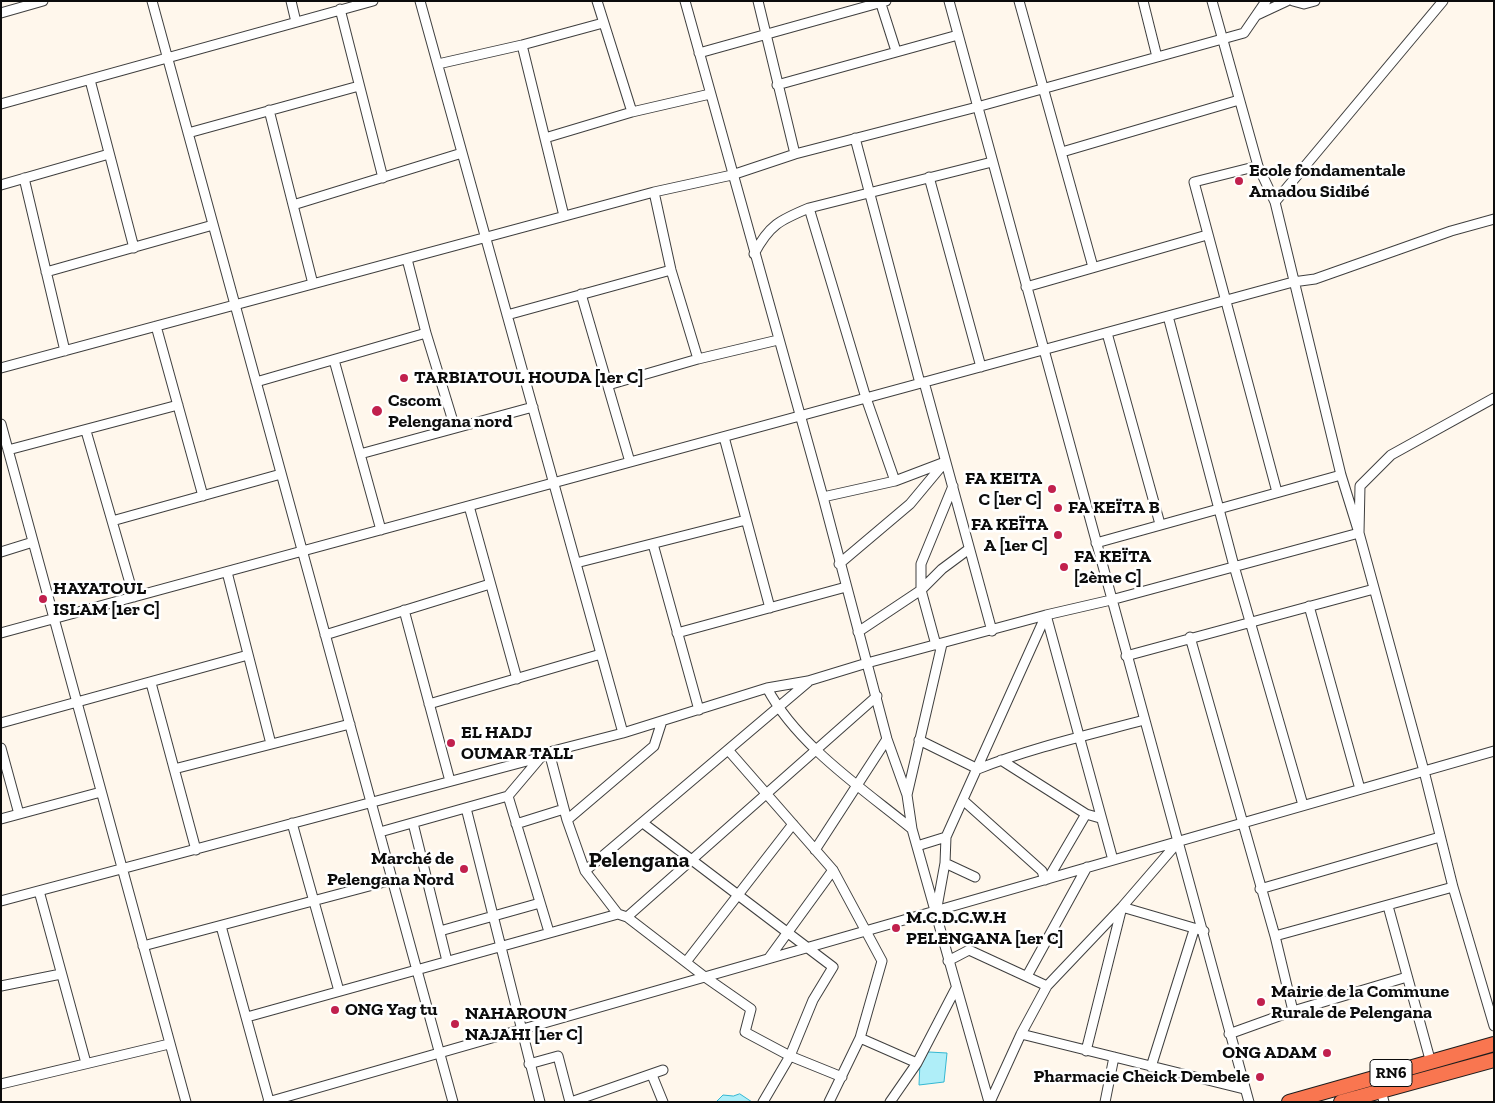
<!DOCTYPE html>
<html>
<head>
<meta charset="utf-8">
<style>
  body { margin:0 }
  #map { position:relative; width:1495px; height:1103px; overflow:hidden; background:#fff7ec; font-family:"Zilla Slab",serif }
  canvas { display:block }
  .frame { position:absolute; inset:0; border:2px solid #0c0c0c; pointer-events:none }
</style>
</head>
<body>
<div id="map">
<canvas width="1495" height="1103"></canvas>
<div class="frame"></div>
</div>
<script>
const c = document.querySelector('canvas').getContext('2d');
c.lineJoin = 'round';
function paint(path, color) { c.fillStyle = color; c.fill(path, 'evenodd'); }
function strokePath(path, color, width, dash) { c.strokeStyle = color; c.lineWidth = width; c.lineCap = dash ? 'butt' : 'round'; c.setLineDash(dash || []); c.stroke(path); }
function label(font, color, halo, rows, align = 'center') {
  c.font = font + ' "Zilla Slab",serif'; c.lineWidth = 5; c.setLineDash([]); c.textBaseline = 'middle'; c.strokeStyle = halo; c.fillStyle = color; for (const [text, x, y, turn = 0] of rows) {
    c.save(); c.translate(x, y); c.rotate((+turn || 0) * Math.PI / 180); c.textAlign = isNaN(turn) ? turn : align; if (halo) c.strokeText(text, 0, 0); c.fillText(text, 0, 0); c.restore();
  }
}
const water = new Path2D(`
  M929,1052l18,1 -3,29 -25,3 1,-23z
  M740,1094l12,8h-36l7,-7 10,1z`);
paint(water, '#afeef8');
strokePath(water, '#33b7d2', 1);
const minor = new Path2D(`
  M152,1l301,1101
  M291,1l5,21
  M420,1l203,732
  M597,1l35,111
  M685,1l138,496 64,242 20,56 5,34 77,273
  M758,1l37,153
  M880,1l16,50
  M949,1l300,1101
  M1019,1l74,266
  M1143,1l14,56
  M1212,1l46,165 17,36 66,273 18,58 65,238 29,116 41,139
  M1293,1l11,3 11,-3
  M340,9l43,169
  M1,13l42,-12
  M1257,15l30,-14
  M522,45l42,171
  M699,53l187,-52
  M438,64l84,-19 81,-22
  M90,80l44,168
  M777,85l181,-50
  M1,104l372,-103
  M269,110l44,174
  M188,133l171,-47
  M545,138l87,-26 78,-18
  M855,138l65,245
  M1062,152l177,-52
  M1258,166l-64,16 83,310
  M929,177l52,190
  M24,178l41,173
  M1,185l108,-31
  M654,192l17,78 27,89
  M1275,202l168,-201
  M293,205l169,-52
  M809,208l57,190 29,83
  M754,254c15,-29 26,-34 55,-46l183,-46
  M407,259l19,74 29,95
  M46,272l167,-47
  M1026,287l181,-52
  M581,294l49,168
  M507,315l164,-45
  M1168,316l66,250 69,239
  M156,326l47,170
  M1107,333l53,191
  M334,360l47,170
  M1,368l653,-176 78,-17 63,-21 182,-47 267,-74 22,-32
  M256,382l170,-49
  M924,382l68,249
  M608,385l90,-26 80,-19
  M1,424l185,678
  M86,431l48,166
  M724,437l46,171
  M8,450l170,-45
  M360,454l173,-47
  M823,497l72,-16 50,-19
  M469,506l48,173
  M112,521l169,-47
  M1096,543l245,-68
  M653,544l46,166
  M1,552l32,-10
  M576,563l170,-43
  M839,564l71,-60 35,-42
  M227,572l44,172
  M1309,606l51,183
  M404,610l46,171
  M1046,615l67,245
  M858,632l63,-42 21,-21 27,-20
  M1,633l1292,-351 22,-3 136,-48 43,-12
  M677,633l169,-46
  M325,635l165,-51
  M1190,637l85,299 18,75
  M936,645l-15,-55v-26l32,-78
  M1126,656l248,-67
  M151,683l45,167
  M767,688c30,57 96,101 145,141
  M429,704l172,-50
  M1,723l247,-68
  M919,740l59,29c53,-21 110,-34 166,-49
  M1,748l18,66
  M729,751l104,119 49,91 -22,77 -31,64
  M549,752l18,68 18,51 33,43 9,3 78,60 46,32 -6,23 45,24 52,21
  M1001,760l85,54 14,4
  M174,769l176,-45
  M907,795l35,-151
  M508,796l41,136
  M964,801l78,70 3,9
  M466,808l74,294
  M1,819l100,-27
  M567,820l87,-74 8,-25
  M292,823l47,168
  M413,823l34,138
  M643,823l190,144 -20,33 -23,56 -27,46
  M516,824l48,-15
  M380,832l128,-36 33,-39
  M917,846l29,-9
  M815,850l72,-111
  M945,863l30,14
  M585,871l223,-189
  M1048,879l38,-65
  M1260,889l180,-52
  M39,891l47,172
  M1,901l541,-144 7,-5 74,-19 144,-45 41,-7 59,-18 179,-48 65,-15 248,-67 1,-47 31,-31 103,-57
  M1388,906l43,157
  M937,907l8,-44 1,-26 100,-222
  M627,917l250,-221
  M221,926l48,175
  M440,931l100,-28
  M1275,936l178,-49
  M143,946l249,-66
  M769,958l64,-88
  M948,961l21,-11 78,36
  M686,962l107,-138
  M1027,976l60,-109
  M1,986l60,-12
  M247,1017l371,-103
  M1021,1034l223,55
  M1229,1034l64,-23 114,-34
  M860,1038l57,25
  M1086,1051l36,-144 82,24
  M529,1064l29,-8 12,46
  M1151,1067l43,-137
  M652,1075l11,27
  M1,1084l168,-40
  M1381,1091l3,11
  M268,1102l1226,-351
  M571,1102l92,-32
  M890,1102l27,-39 39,-75
  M990,1102l31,-68 26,-48 75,-79 57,-66
  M1105,1102l9,-45`);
const highway = new Path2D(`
  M1289,1102l205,-58
  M1341,1102l153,-42`);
strokePath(minor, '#3f3f3f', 11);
strokePath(highway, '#1d1d1d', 16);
strokePath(minor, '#fff', 9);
strokePath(highway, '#f97650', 14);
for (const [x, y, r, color] of [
  [1239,181,5,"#c1204d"],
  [404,378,5,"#c1204d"],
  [377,411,6,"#c1204d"],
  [1052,489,5,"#c1204d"],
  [1058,508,5,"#c1204d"],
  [1058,535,5,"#c1204d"],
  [1064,567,5,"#c1204d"],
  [43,599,5,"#c1204d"],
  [451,743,5,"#c1204d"],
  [464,869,5,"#c1204d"],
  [896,928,5,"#c1204d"],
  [1261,1002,5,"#c1204d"],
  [335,1010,5,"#c1204d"],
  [455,1024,5,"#c1204d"],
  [1327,1053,5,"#c1204d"],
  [1260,1077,5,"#c1204d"]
]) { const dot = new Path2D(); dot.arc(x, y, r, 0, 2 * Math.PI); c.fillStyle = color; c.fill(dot); strokePath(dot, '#fff', 2); }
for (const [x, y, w] of [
  [1391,1073,42]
]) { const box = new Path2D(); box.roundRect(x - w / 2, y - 13.5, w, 27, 4); c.fillStyle = '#fff'; c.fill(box); strokePath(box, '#0c0c0c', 1); }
label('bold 16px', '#0c0c0c', null, [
  ["RN6",1391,1073]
]);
label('bold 18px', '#0c0c0c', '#fff', [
  ["Ecole fondamentale",1249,171],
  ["Amadou Sidibé",1249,192],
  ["TARBIATOUL HOUDA [1er C]",414,378],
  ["Cscom",388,401],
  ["Pelengana nord",388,422],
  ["FA KEITA",1042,479,"right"],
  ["C [1er C]",1042,500,"right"],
  ["FA KEÏTA B",1068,508],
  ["FA KEÏTA",1048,525,"right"],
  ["A [1er C]",1048,546,"right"],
  ["FA KEÏTA",1074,557],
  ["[2ème C]",1074,578],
  ["HAYATOUL",53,589],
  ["ISLAM [1er C]",53,610],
  ["EL HADJ",461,733],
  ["OUMAR TALL",461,754],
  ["Marché de",454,859,"right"],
  ["Pelengana Nord",454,880,"right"],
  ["M.C.D.C.W.H",906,918],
  ["PELENGANA [1er C]",906,939],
  ["Mairie de la Commune",1271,992],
  ["Rurale de Pelengana",1271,1013],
  ["ONG Yag tu",345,1010],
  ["NAHAROUN",465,1014],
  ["NAJAHI [1er C]",465,1035],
  ["ONG ADAM",1317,1053,"right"],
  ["Pharmacie Cheick Dembele",1250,1077,"right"]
], 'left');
label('bold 22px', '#0c0c0c', '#fff', [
  ["Pelengana",639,861]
]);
</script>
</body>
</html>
